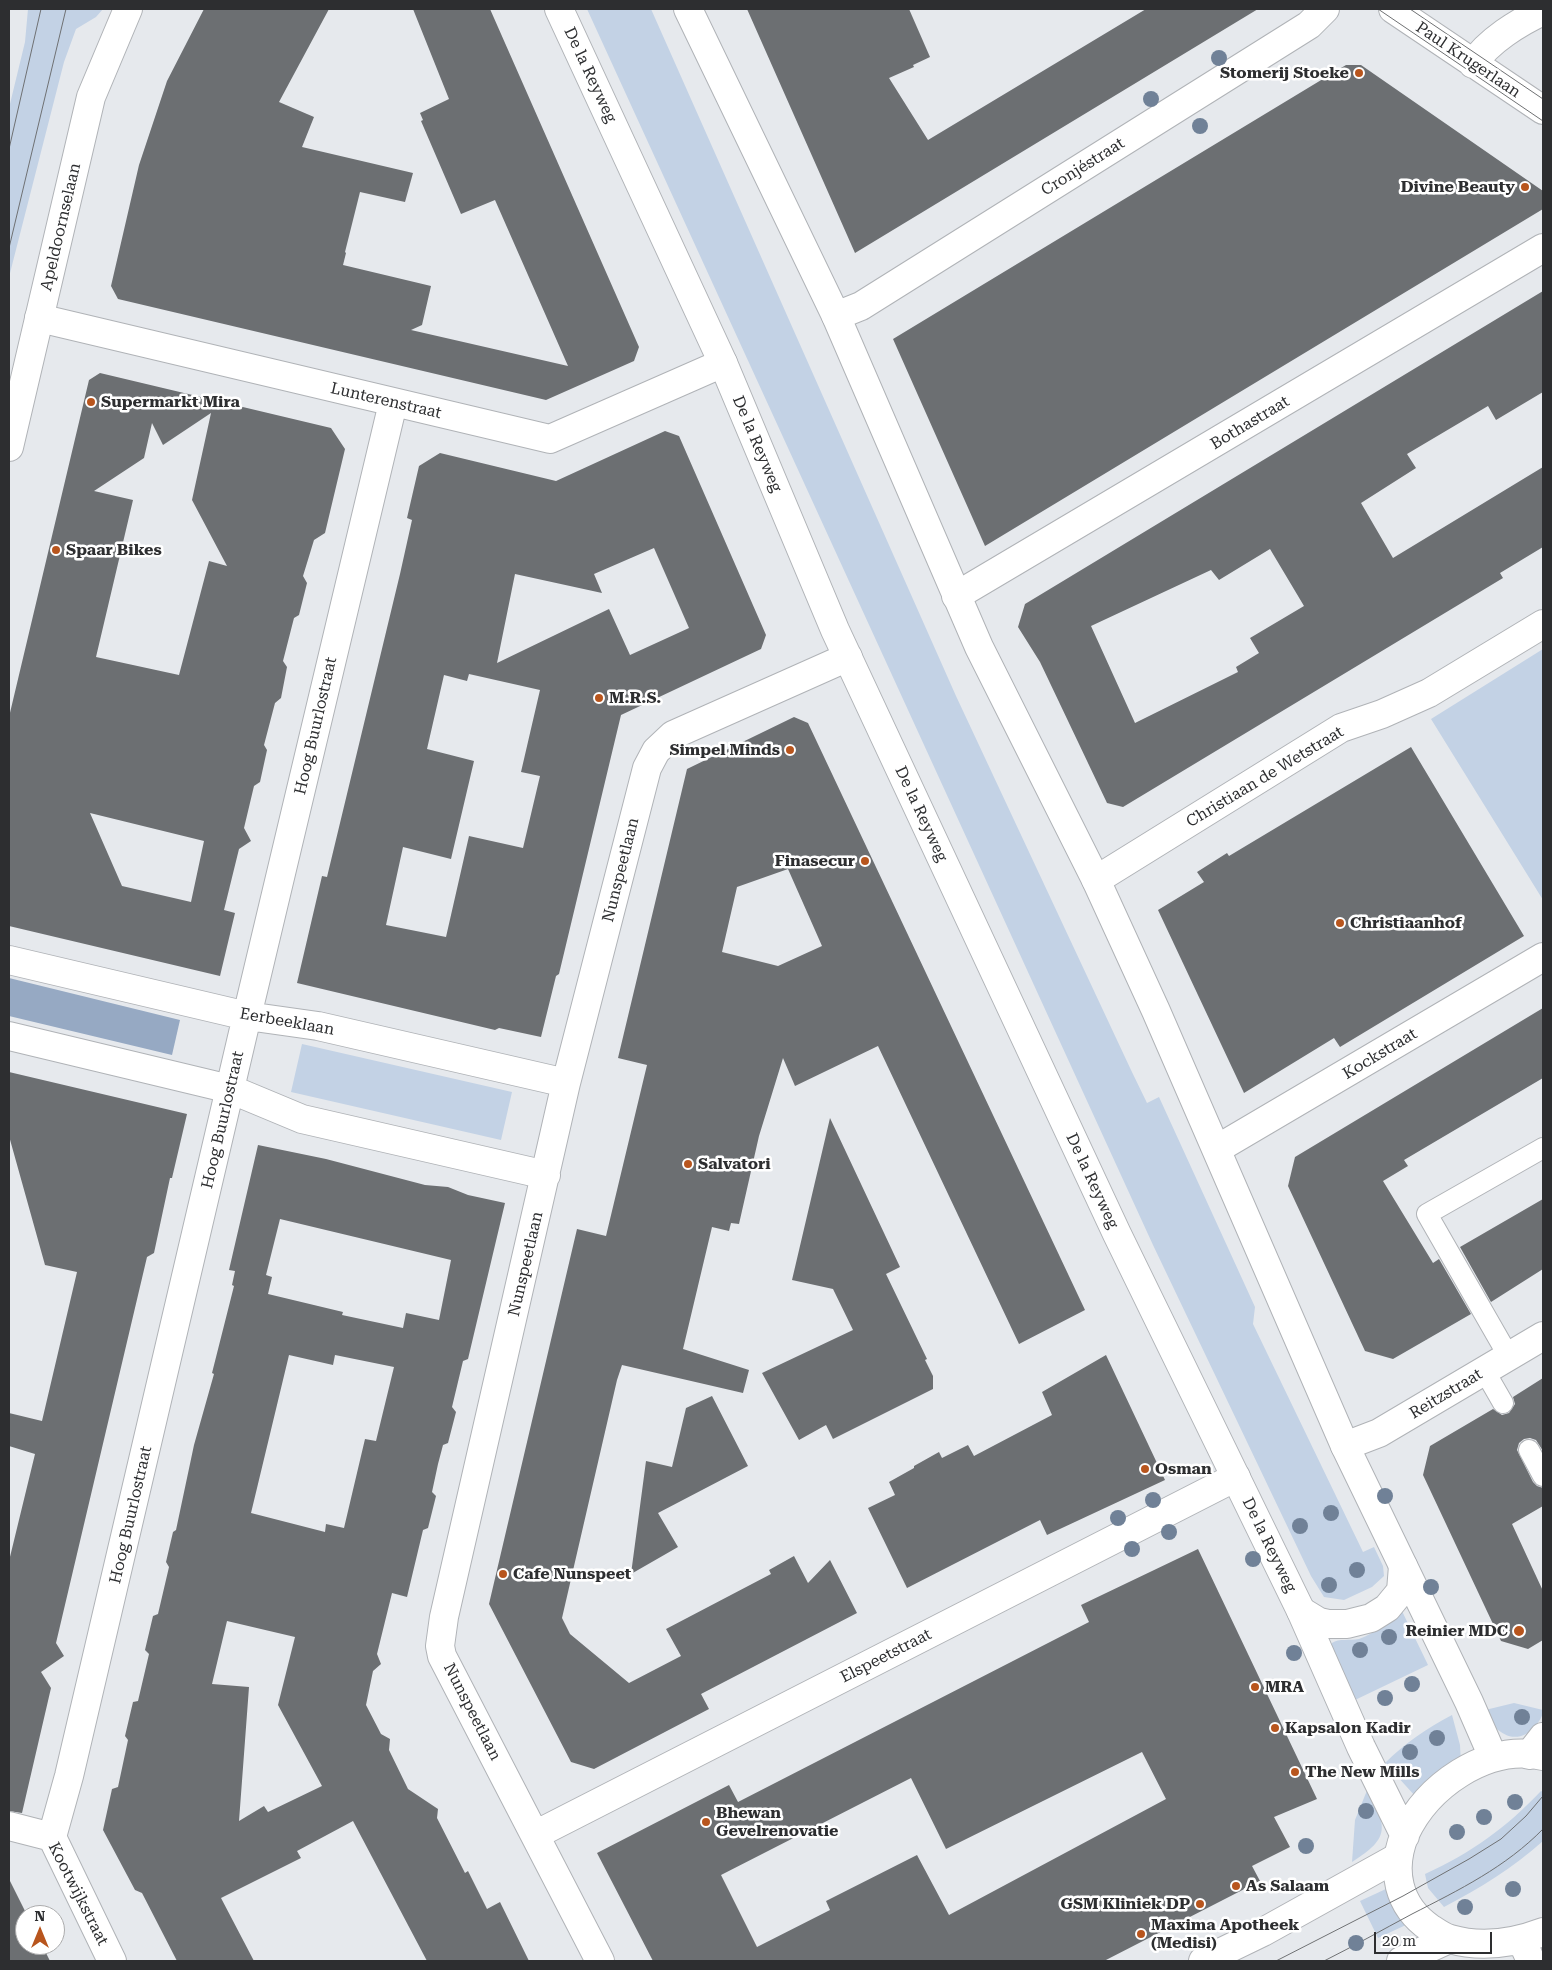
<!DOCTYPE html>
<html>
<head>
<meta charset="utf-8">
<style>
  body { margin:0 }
  #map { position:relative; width:1552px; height:1970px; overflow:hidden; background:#e6e9ed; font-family:"Roboto Serif",serif }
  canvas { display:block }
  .frame { position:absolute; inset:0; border:10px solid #2d2e30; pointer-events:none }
  .north { position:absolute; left:15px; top:1905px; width:50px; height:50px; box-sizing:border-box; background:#fff; border:1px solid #ababac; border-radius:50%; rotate:0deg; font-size:14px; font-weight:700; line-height:20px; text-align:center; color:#2d2e30 }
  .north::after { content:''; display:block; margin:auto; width:18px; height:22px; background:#b8551d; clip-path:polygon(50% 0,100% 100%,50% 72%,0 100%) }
  .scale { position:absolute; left:1374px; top:1932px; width:118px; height:22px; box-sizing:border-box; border:2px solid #2d2e30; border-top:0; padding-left:6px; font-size:15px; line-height:18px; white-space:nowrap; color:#2d2e30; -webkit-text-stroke:4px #fff; paint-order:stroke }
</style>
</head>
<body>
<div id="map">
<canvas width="1552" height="1970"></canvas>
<div class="frame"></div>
<div class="north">N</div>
<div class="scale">20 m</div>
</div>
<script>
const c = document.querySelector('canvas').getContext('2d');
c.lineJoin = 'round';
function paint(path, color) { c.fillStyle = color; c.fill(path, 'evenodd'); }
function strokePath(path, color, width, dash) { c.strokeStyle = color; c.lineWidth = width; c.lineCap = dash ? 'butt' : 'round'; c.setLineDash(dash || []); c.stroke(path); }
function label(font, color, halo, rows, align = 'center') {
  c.font = font + ' "Roboto Serif",serif'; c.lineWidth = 5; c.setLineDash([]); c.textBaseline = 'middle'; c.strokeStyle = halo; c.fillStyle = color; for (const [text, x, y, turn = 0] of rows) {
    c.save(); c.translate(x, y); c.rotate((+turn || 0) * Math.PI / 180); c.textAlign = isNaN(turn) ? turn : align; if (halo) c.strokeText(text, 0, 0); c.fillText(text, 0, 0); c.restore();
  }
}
paint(new Path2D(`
  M28,9h75l-7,8 -20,12 -12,33 -55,215v-169l16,-66z
  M587,9h64l305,687 175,374 16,33 12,-6 96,210 -2,17 110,228 11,-5 9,19 1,10 -12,11 -28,13 -20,-3 -13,-21 -158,-331z
  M1543,649v251l-112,-181z
  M302,1044l210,48 -11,48 -210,-48z
  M1401,1609l27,56 -73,35 -24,-53 1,-4c7,-5 18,-2 27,-4 17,-6 29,-18 42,-30z
  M1514,1703l29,7c0,7 -4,11 -8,17 -2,3 -5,5 -9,7 -20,10 -34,-9 -45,-23z
  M1452,1715l8,30 1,19 -45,33 -31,-34c20,-20 42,-35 67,-48z
  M1368,1788c18,39 24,49 -16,74l3,-42z
  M1541,1791l2,1v49c-30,27 -63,47 -99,66l-16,-19 -3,-14c46,-21 81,-46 116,-83z
  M1388,1888l20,36 -30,14 -18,-37z`), '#c3d2e5');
paint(new Path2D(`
  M9,978l171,42 -8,35 -163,-39z`), '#96a9c3');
paint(new Path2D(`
  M204,9h125l-50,93 35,15 -12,30 111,26 -8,29 -45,-10 -15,60 1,1 -3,12 88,21 -9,39 -11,5 157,36 -73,-166 -34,14 -40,-93 2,-1 -3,-7 29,-14 -36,-90h77l149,338 -5,14 -88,39 -428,-101 -7,-13 28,-121 28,-84z
  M747,9h162l21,48 -17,8 1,2 -25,11 39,62 218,-131h112l-403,244z
  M1346,65h15l182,126v18l-558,337 -92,-207z
  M1543,291v101l-47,28 -8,-14 -81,48 9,14 -55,35 32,55 150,-91v80l-43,26 3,5 -380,229 -16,-4 -67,-141 -22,-35 7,-23zM1270,549l34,57 -54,32 9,15 -23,14 2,5 -103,51 -44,-97 120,-56 8,10z
  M100,373l231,55 14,21 -20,84 -11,7 -11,36 4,7 -8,32 -5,3 -11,43 4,6 -6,31 -6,5 -11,42 3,5 -7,32 -6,4 -10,42 7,13 -12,8 -15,61 11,3 -15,63 -211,-50v-209l80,-337zM211,413l-19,87 35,66 -18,-5 -30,114 -83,-18 37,-157 -39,-9 50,-33 8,-35 11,22zM90,813l114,28 -13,61 -69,-16z
  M665,431l14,5 87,199 -5,14 -140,66 -62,259 -3,2 -15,61 -42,-9 -4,2 -198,-47 25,-107 5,1 73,-303 12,-54 -5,-2 12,-52 21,-13 116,28zM654,548l35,80 -59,27 -21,-46 -112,54 18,-89 87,19 -8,-19zM469,674l71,16 -19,82 19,4 -17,72 -54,-12 -23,101 -60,-12 17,-78 48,12 23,-98 -47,-12 17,-74 23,6z
  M794,717l14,6 277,587 -66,34 -141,-298 -83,40 -12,-28 -24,78 -20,88 -8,-1 -2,8 -17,-4 -29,122 66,21 -6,23 -121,-28 -5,15 -55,238 8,16 59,49 52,-27 -15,-27 105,-55 -2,-4 25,-14 14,27 22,-23 27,53 -156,81 8,15 -115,60 -23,-7 -82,-158 88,-375 29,7 41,-171 -29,-7 69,-289zM788,869l34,77 -44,20 -56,-14 15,-65z
  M1411,747l113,189 -184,111 -6,-9 -90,55 -86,-183 46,-28 -7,-10 30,-19 2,3z
  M1543,1008v70l-139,82 4,6 -25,15 50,82 6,-4 32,55 -78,45 -28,-8 -77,-165 7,-29z
  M9,1072l178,42 -15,64h-2l-16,75 -7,4 -91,386 8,13 -23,16 10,16 -29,125 -13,-2v-250l26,-107 -26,-8v-33l33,8 35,-149 -32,-7 -36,-129z
  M830,1118l70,149 -14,7 41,85 -2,1 8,16v13l-100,50 -7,-14 -27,15 -37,-67 91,-43 -20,-41 -41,-9z
  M258,1145l68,14 99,26 23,2 20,8 37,8 -37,156 -5,2 -11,46 4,5 -8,31 -5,2 -5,19 -6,28 4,4 -8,32 -5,2 -16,67 -15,-4 -15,61 4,10 -8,7 -7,34 15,29 9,5 -1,11 19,39 30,20 -1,9 28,55 3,-2 19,38 13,-7 29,59h-102l-74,-140 -56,30 4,7 -80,40 33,63h-77l-35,-68 -7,-3 -32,-60 9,-41 6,-2 10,-47 -3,-4 8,-34 5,-1 11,-47 -4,-4 8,-34 5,-2 11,-47 -3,-5 7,-30 3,-2 18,-85 20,-71 -2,-1 22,-87 -2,-1 3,-14 -6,-1zM280,1219l171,41 -12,60 -33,-7 -3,15 -61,-13 1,-3 -75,-18 4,-17 -6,-2zM289,1355l44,10 2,-10 59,12 -18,74 -11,-2 -21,89 -18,-4 -1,8 -74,-19zM227,1621l68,16 -17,68 44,81 -54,26 -4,-6 -25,15 10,-134 -37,-3z
  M1543,1199v70l-52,33 -31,-55z
  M1106,1355l59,125 -118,55 -7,-15 -133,68 -39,-80 27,-13 -6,-13 25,-14v-2l25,-14 3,6 26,-13 6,11 78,-41 -10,-23z
  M1543,1378v73l-7,-11 -6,-2 -6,1 -5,4 -2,7 16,32 4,4 6,2v18l-31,18 31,67v49l-15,9 -27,-8 -78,-166 7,-29 63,-37 9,6 7,-2 6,-9 -2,-7z
  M712,1396l36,70 -90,47 20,34 -47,27 15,-113 26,6 14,-59z
  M1198,1549l119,250 -43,18 16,30 -38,19 8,15 -156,80h-451l-56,-108 132,-68 9,17 351,-180 -8,-17zM1142,1752l24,47 -217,116 -32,-60 -91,46 4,9 -73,37 -36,-72 190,-97 35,71z
  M9,1879l18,36h-2v30h17l8,16h-41z`), '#6c6f72');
const lane = new Path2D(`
  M1509,1357l-82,-143 116,-66
  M1484,1370l19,33
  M1529,1450l14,26`);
const street = new Path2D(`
  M1393,9l150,101
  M1473,64c15,-23 46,-42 70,-53
  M836,316l25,-10 448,-281 16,-16
  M39,318l511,121 173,-76
  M956,596l587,-348
  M1096,880l245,-152 41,-14 47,-21 114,-69
  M9,960l238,56 71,10 248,57
  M9,1036l221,53 72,30 244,56
  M1217,1149l326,-192
  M1345,1446l34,-13 164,-97
  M1301,1611l18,11 9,2h19l24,-6 16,-10 14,-17 2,-25
  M1529,1755l14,-18
  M9,1826l43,11
  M535,1835l701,-358
  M52,1837l17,-61 178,-760 146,-613
  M52,1837l60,124
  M600,1961l-158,-305 -2,-10 4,-29 122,-534 81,-315 9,-17 17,-16 175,-78
  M1203,1961l60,-29 135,-75
  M1401,1961l48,-22`);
const secondary = new Path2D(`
  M559,9l164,354 112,267 282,604 184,377 60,136 44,89
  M688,9l148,307 143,331 117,233 60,131 189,435 124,256 24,55
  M9,447l82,-350 37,-88
  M1543,1756c-30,-7 -57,1 -83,17 -24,15 -43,35 -55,61 -15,36 -7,72 25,94 6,4 13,9 20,11 31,9 64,4 93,-7
  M1521,1939l10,22`);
strokePath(lane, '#b0b3b7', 22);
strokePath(street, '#b0b3b7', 30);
strokePath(secondary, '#b0b3b7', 30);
strokePath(lane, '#fff', 20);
strokePath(street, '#fff', 28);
strokePath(secondary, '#fff', 28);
strokePath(new Path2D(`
  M1378,9l165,112
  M1410,9l133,90
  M9,149l32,-140
  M9,248l57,-239
  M1276,1961l127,-65 66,-37 32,-20 25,-23 17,-20
  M1324,1961c30,-15 58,-31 88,-47 47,-24 94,-47 131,-85`), '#6f7173', 1);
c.fillStyle = '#708197';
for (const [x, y] of [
  [1219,58],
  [1151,99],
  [1200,126],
  [1385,1496],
  [1153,1500],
  [1331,1513],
  [1118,1518],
  [1300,1526],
  [1169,1532],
  [1132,1549],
  [1253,1559],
  [1357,1570],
  [1329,1585],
  [1431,1587],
  [1389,1637],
  [1360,1650],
  [1294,1653],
  [1412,1684],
  [1385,1698],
  [1522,1717],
  [1437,1738],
  [1410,1752],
  [1515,1802],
  [1366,1811],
  [1484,1817],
  [1457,1832],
  [1306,1846],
  [1513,1889],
  [1465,1907],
  [1356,1943]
]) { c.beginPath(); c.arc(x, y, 8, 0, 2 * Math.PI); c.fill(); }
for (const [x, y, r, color] of [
  [1359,73,5,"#b8551d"],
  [1525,187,5,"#b8551d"],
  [91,402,5,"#b8551d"],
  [56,550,5,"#b8551d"],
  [599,698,5,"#b8551d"],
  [790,750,5,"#b8551d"],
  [865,861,5,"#b8551d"],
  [1340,923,5,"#b8551d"],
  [688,1164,5,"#b8551d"],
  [1145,1469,5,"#b8551d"],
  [503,1574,5,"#b8551d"],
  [1519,1631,6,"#b8551d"],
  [1255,1687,5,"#b8551d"],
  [1275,1728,5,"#b8551d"],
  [1295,1772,5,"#b8551d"],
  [706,1822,5,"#b8551d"],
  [1236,1886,5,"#b8551d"],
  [1200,1904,5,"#b8551d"],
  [1141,1934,5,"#b8551d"]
]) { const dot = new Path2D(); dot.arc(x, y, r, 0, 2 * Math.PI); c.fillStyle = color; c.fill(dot); strokePath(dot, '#fff', 2); }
label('16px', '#2d2e30', '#fff', [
  ["Paul Krugerlaan",1468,60,34],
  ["De la Reyweg",590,75,65],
  ["Cronjéstraat",1083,167,-32],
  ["Apeldoornselaan",61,227,-77],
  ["Lunterenstraat",386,401,13],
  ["Bothastraat",1250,423,-31],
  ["De la Reyweg",757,444,67],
  ["Hoog Buurlostraat",316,726,-77],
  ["Christiaan de Wetstraat",1265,777,-31],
  ["De la Reyweg",921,814,65],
  ["Nunspeetlaan",621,870,-76],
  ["Eerbeeklaan",287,1022,10],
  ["Kockstraat",1380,1054,-31],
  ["Hoog Buurlostraat",223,1120,-77],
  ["De la Reyweg",1092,1181,65],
  ["Nunspeetlaan",526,1264,-77],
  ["Reitzstraat",1446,1394,-31],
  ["Hoog Buurlostraat",131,1515,-77],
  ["De la Reyweg",1269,1545,64],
  ["Elspeetstraat",886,1656,-27],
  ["Nunspeetlaan",472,1712,63],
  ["Kootwijkstraat",78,1894,63]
]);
label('bold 16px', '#2d2e30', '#fff', [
  ["Stomerij Stoeke",1349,73,"right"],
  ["Divine Beauty",1515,187,"right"],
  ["Supermarkt Mira",101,402],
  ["Spaar Bikes",66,550],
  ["M.R.S.",609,698],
  ["Simpel Minds",780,750,"right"],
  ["Finasecur",855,861,"right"],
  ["Christiaanhof",1350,923],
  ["Salvatori",698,1164],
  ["Osman",1155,1469],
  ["Cafe Nunspeet",513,1574],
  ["Reinier MDC",1508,1631,"right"],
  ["MRA",1265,1687],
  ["Kapsalon Kadir",1285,1728],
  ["The New Mills",1305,1772],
  ["Bhewan",716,1813],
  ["Gevelrenovatie",716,1831],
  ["As Salaam",1246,1886],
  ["GSM Kliniek DP",1190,1904,"right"],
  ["Maxima Apotheek",1151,1925],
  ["(Medisi)",1151,1943]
], 'left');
</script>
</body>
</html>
